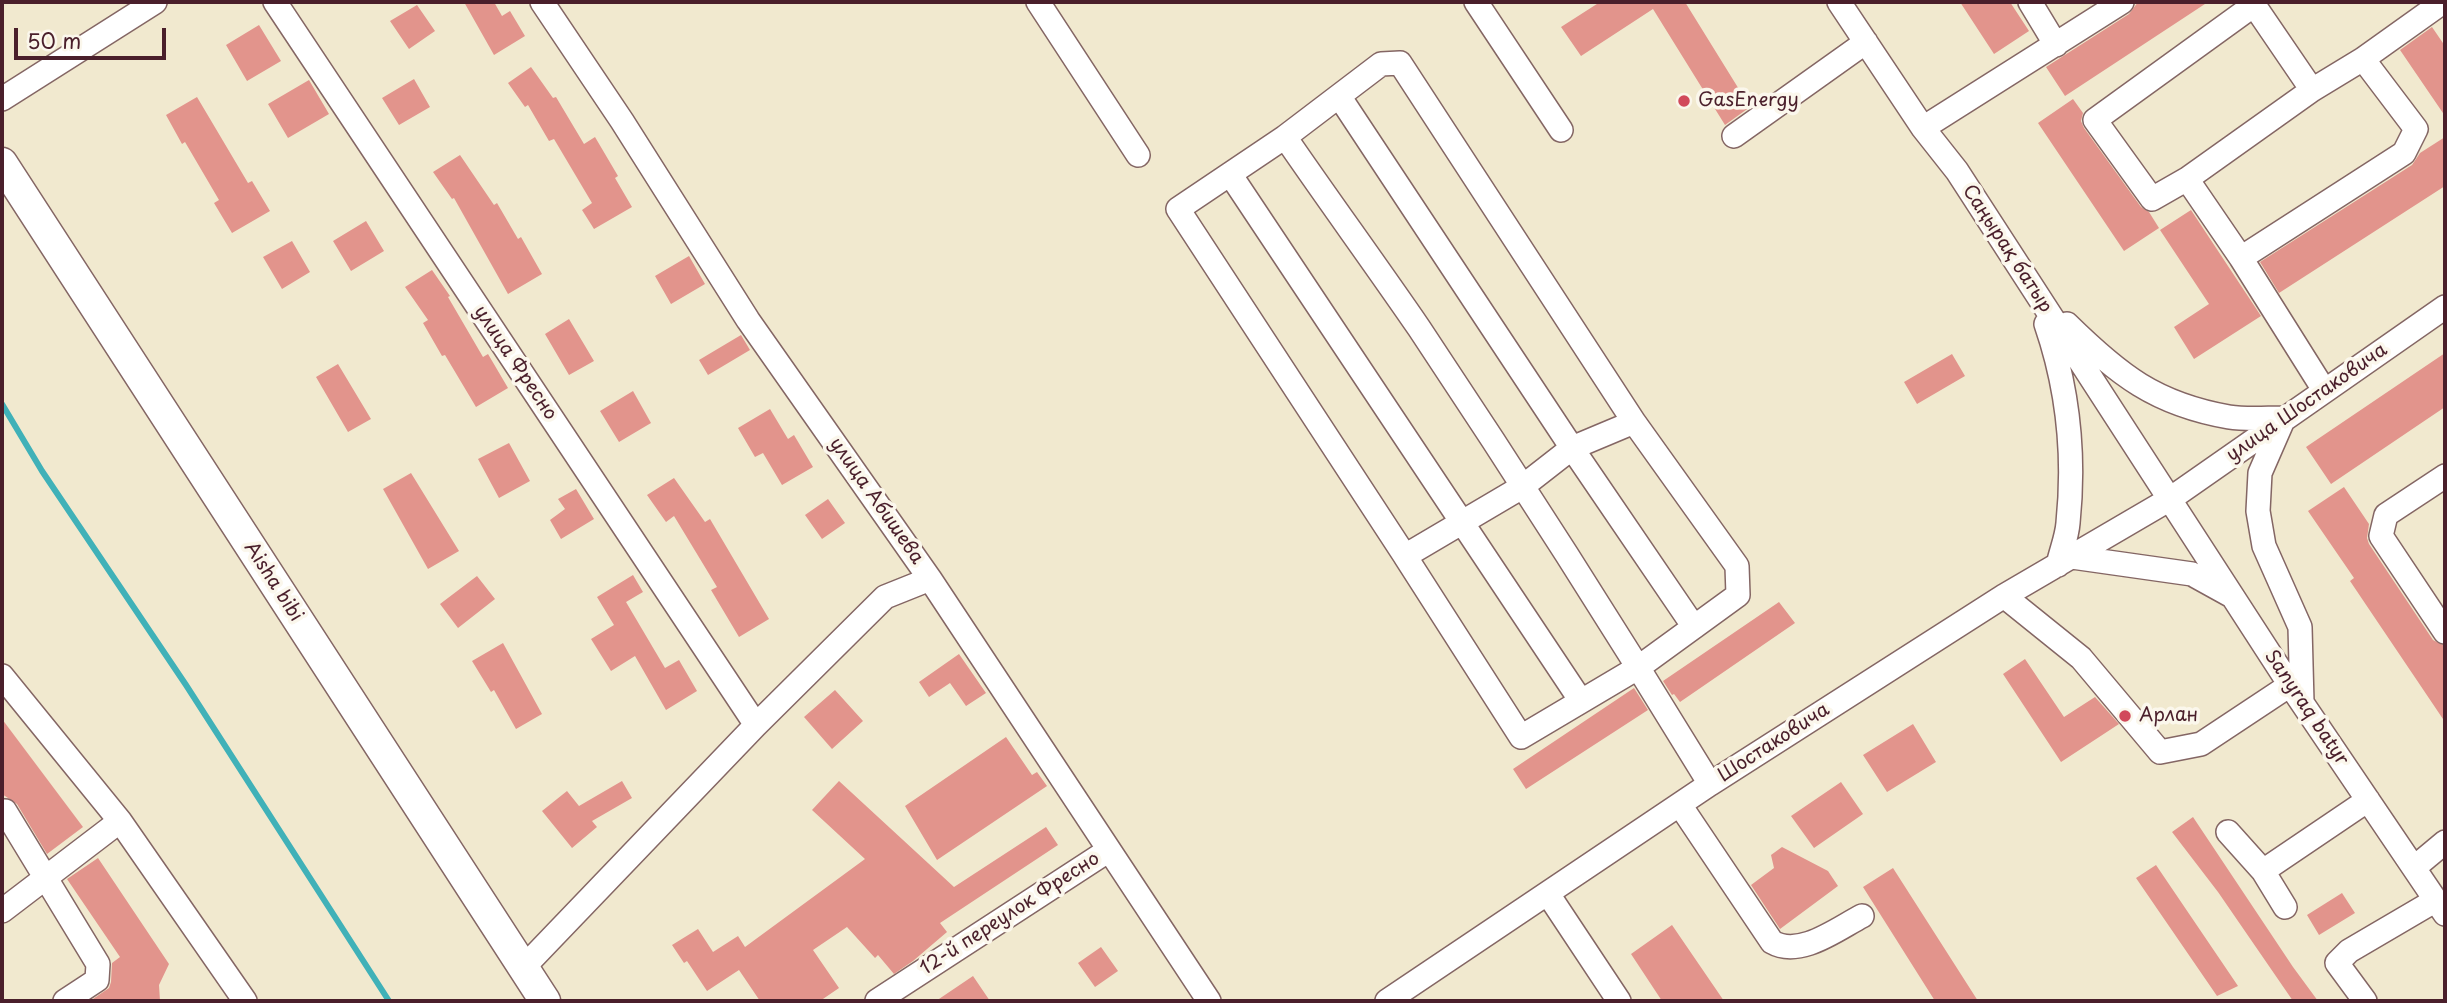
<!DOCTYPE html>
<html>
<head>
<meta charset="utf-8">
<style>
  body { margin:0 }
  #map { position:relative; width:2447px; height:1003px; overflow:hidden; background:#f1e9cf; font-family:"Playpen Sans",sans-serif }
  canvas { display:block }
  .frame { position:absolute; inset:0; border:4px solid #4a1f2b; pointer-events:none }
  .scale { position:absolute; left:14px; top:28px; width:152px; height:32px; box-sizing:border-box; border:4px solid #4a1f2b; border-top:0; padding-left:9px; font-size:21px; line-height:24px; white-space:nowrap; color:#4a1f2b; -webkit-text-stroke:5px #fbf7ec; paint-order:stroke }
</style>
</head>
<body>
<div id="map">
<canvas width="2447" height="1003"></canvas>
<div class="frame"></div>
<div class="scale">50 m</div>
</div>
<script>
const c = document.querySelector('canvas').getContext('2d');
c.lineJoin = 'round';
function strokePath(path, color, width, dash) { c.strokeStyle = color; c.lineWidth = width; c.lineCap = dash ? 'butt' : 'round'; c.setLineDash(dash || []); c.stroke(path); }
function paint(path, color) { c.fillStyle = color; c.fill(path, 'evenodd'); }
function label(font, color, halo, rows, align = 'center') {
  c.font = font + ' "Playpen Sans",sans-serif'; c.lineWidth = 7; c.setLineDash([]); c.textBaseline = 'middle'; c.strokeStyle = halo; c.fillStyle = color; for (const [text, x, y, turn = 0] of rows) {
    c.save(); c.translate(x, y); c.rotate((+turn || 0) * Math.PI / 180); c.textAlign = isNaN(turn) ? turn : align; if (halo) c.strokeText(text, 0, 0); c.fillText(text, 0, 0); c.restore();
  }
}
strokePath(new Path2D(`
  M2,404l40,67 144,214 203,316`), '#40b1b8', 6);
paint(new Path2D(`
  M464,2h30l8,14 8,-5 15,25 -31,19z
  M1600,2h85l65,105 -25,18 -72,-116 -72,47 -20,-29z
  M1960,2h50l19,29 -35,23z
  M2138,2h70l-143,94 -19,-29 83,-53z
  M417,5l18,26 -26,18 -19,-28z
  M259,25l22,36 -34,20 -21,-36z
  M2432,27l13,19v70l-45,-66z
  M531,67l22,31 3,-1 28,47 11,-7 23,39 -3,2 17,29 -38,22 -12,-19 10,-7 -38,-64 -5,2 -21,-36 -3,2 -17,-24z
  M414,79l16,28 -31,18 -17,-27z
  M309,80l20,34 -41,24 -20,-34z
  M197,97l51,86 4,-2 18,30 -38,22 -18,-30 5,-3 -34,-58 -3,2 -16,-29z
  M2073,99l10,14 -2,8 3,7 57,79 8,5 10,16 -35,23 -86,-128z
  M2445,137v49l-166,107 -19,-31 152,-97 8,-12z
  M460,155l34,50 3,-2 21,36 3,-2 21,37 -34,20 -54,-96 -2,1 -19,-27z
  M2191,210l70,106 -67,43 -20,-32 35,-23 -49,-74z
  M366,221l18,30 -33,20 -18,-30z
  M292,241l18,31 -28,17 -19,-32z
  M689,256l16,28 -34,20 -16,-28z
  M432,270l18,26 -2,1 35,60 5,-3 20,34 -32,19 -31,-52 -3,1 -19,-33 5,-3 -23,-33z
  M569,319l25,42 -25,14 -24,-41z
  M741,335l9,15 -42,25 -9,-15z
  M2445,353v54l-114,77 -25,-37z
  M1952,354l13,22 -48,28 -13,-22z
  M338,364l33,55 -23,13 -32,-55z
  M633,391l18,32 -32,19 -19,-31z
  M770,409l18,30 6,-4 19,32 -31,18 -19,-32 -8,4 -17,-29z
  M509,443l21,38 -31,17 -21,-39z
  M411,473l48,78 -31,18 -45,-80z
  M674,478l31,44 5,-3 59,100 -30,18 -28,-47 6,-3 -43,-71 -8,6 -19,-27z
  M2344,487l25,37 -2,14 2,6 64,96 12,6v76l-95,-141 4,-3 -46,-67z
  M576,489l18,30 -33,20 -11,-19 15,-11 -7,-10z
  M828,499l17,24 -23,16 -17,-24z
  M633,575l10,17 -17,10 39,66 14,-8 18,31 -31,19 -31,-54 -24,15 -20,-32 23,-14 -17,-28z
  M477,576l18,23 -37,29 -18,-24z
  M1779,602l16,21 -115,79 -6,-8 -2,1 -9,-14z
  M503,643l39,71 -26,15 -22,-39 -3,2 -19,-31z
  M959,654l27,39 -20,13 -16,-23 -21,14 -10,-15z
  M2025,659l39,58 31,-20 24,27 -58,38 -58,-88z
  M1634,688l14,22 -122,79 -13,-20z
  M835,690l28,31 -31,28 -28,-32z
  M2,719l81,108 -36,27 -30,-50 -15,-10z
  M1913,724l23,38 -49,30 -24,-37z
  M1006,737l26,38 5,-3 10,14 -110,74 -32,-54z
  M622,781l10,17 -40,23 5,6 -25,21 -30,-37 25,-20 12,15z
  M839,781l115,106 92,-60 12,18 -118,78 7,9 -34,29 -19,13 -16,-19 -3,3 -28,-31 -34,23 26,38 -19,13h-60l-21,-31 -32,21 -20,-30 -3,2 -12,-18 26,-16 15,23 25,-16 7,11 120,-88 -53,-49z
  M1841,782l22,32 -49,34 -23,-32z
  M2193,817l100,150 25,34h-25l-75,-109 -46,-60z
  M1782,847l46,24 10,15 -58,43 -29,-44 23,-17 -3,-13z
  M98,858l71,106 -10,21 1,16h-70l19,-13 2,-6 1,-19 8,-6 -53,-78z
  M2156,865l82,121 -21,10 -81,-118z
  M1893,868l85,133h-43l-72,-114z
  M2342,893l13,20 -36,22 -12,-20z
  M1672,925l52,76h-62l-31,-47z
  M1101,947l17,24 -23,16 -17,-24z
  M973,976l17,25h-54z`), '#e2948c');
const minor = new Path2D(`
  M275,2l481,723
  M542,2l80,119 126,199 182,259 279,422
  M1038,2l100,153
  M1476,2l85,128
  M1839,2l84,126 34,43 333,514 155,229
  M2030,2l26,43
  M2254,2v3l-159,115 57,79 35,-20 125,-89 51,-31 80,-57
  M2254,5l58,85
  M1339,96l233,352 122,179
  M2,99l153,-97
  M1923,128l199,-126
  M1734,136l132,-94
  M1285,137l96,-73 19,-1 234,359 -62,26 -50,39 -117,69 -227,-347 107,-72c44,64 90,127 134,191 100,150 197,302 291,456
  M1230,174l351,527
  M2187,179l54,79 83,132
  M2241,258l163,-105 12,-24 -53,-70
  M2046,324c22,64 29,131 22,199 -1,14 -7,28 -10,42
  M2067,324c52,51 88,80 162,93 18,3 37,1 55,1l-24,55 -2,38 6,35 36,81 2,75
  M2445,476l-59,39 -5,21 64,96
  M1405,556l116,181 118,-70 99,-72 -1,-29 -103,-144
  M2072,557l120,17 38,21
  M2004,596l77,62 79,94 41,-8 89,-59
  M2,676l118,145 125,180
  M1680,805l92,137c28,16 65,-13 90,-26
  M5,811l93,153 -1,16 -32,21
  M2228,832l35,39 22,36
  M2415,867l30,-25
  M2263,871l105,-71
  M1548,894l71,107
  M2,911l118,-90
  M523,968l233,-243 129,-128 45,-18
  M877,1001l232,-151
  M1387,1001l323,-217 294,-188 166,-97 275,-192
  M2365,1001l-28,-38 12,-12 87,-51`);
const major = new Path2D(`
  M2,163l543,838`);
strokePath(minor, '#846664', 26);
strokePath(major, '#846664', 33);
strokePath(minor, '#fff', 23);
strokePath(major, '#fff', 30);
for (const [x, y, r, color] of [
  [1684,101,7,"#d1495b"],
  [2125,716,7,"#d1495b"]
]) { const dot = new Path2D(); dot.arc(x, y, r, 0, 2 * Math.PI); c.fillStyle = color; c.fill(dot); strokePath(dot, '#fbf7ec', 2.5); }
label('19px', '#4a1f2b', '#fbf7ec', [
  ["GasEnergy",1698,101],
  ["Арлан",2139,716]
], 'left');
label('19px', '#4a1f2b', '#fbf7ec', [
  ["Саңырақ батыр",2007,249,57],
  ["улица Фресно",515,363,56],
  ["улица Шостаковича",2307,403,-35],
  ["улица Абишева",876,501,55],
  ["Aisha bibi",273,582,57],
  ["Sanyraq batyr",2306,708,56],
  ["Шостаковича",1774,743,-33],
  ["12-й переулок Фресно",1010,914,-33]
]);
</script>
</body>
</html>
